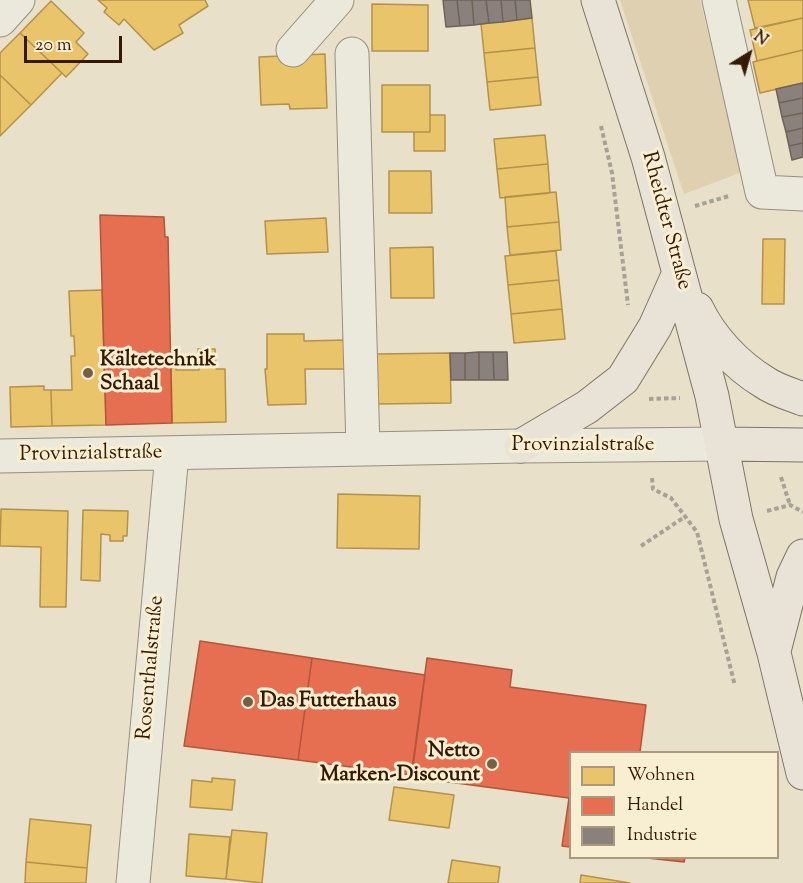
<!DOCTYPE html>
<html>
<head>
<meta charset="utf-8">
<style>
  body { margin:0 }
  #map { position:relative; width:803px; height:883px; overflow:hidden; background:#e8e0c8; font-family:"Sorts Mill Goudy",serif }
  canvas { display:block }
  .legend { position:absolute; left:569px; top:751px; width:210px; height:108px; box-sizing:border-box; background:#f8efd3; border:2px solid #aa9980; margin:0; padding:8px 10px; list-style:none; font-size:18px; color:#361904 }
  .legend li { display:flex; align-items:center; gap:12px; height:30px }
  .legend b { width:30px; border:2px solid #aa9980 }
  .north { position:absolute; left:719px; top:24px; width:60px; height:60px; -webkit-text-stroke:4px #f8efd3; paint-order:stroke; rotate:37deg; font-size:16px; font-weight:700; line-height:24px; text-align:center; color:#361904 }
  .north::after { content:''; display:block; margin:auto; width:21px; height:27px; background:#361904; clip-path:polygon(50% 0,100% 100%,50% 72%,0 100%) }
  .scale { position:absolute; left:24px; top:36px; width:98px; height:27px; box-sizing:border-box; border:3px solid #361904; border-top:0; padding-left:8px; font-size:18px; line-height:21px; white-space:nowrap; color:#361904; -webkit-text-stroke:4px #f8efd3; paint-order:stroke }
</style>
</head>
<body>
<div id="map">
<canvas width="803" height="883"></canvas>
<ul class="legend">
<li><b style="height:16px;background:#e9c46a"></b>Wohnen</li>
<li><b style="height:16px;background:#e76f51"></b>Handel</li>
<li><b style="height:16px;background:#8a817c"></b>Industrie</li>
</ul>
<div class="north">N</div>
<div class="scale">20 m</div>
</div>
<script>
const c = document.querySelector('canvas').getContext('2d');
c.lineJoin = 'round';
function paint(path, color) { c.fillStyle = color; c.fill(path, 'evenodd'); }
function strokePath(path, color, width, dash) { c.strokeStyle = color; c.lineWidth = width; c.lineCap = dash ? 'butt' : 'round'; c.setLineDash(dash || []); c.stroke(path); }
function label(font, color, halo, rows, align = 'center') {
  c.font = font + ' "Sorts Mill Goudy",serif'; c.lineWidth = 6; c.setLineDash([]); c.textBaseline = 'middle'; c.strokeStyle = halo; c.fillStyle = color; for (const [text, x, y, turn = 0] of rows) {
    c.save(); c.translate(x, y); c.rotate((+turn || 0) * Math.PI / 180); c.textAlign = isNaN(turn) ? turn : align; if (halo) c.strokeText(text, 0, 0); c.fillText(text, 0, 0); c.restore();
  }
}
paint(new Path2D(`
  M620,0h80l42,172 -58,22z`), '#ded0b0');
const homes = new Path2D(`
  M98,0h107l3,6 -29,19 4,8 -29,17 -30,-31 -5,6 -15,-13 3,-4z
  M748,0h55v18l-48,10z
  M51,1l33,32 -8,9 12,12 -22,23 -46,-44z
  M372,4l56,1v46h-56z
  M532,18l3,30 -51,5 -3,-29z
  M803,18v32l-46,11 -7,-31z
  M20,33l42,40 -31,32 -31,-30v-22z
  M535,48l3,29 -51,5 -3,-29z
  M803,50v33l-43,10 -7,-31z
  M325,54l2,54 -37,1 -1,-5 -28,1 -2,-48z
  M0,75l31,30 -31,31z
  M538,77l3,28 -51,5 -3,-28z
  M382,85h48v47h-48z
  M430,115h15v36h-31v-19h16z
  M545,135l3,29 -51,5 -3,-30z
  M548,164l2,29 -50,5 -3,-29z
  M389,171h42l1,42h-43z
  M556,192l3,30 -52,5 -2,-30z
  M326,218l2,34 -61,2 -2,-33z
  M559,222l2,28 -51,5 -3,-28z
  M763,239h22l-1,65h-22z
  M433,247l1,51h-43l-1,-50z
  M556,251l3,29 -51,5 -3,-29z
  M559,280l3,29 -51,5 -3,-29z
  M102,290l4,135 -54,1 -1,-36h21l-1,-34h4l-1,-20h-3l-2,-45z
  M562,309l3,30 -51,4 -3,-29z
  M267,334h37v7l43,-1v29h-42l1,35 -38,1 -3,-36h2z
  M198,349h17l1,20h9l1,53 -54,1 -1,-61h5v8h23z
  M450,353l1,50 -74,1 -1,-50z
  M44,386v4h7l1,36 -41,1 -1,-40z
  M338,494l82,2 -1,53 -82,-1z
  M1,509l67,2 -2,96h-26l1,-60 -41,-1z
  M83,510l45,1 -1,25h-4v5h-13v-6l-9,-1 -1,47 -19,-1z
  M212,778l23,2 -3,30 -42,-3 2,-27 20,2z
  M394,787l60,8 -5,33 -60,-8z
  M30,819l61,6 -4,43 -61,-6z
  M232,830l35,3 -5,50 -36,-4z
  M189,834l41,3 -4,42 -40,-3z
  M452,860l48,7 -2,16h-50z
  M26,862l61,6 -1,15h-61z
  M581,875l49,8h-50z`);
paint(homes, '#e9c46a');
strokePath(homes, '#b3914b', 1.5);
const shops = new Path2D(`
  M100,215l64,2 1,20h3l4,186 -66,2z
  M200,641l112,17 -14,102 -114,-14z
  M312,658l113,17 -13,100 -114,-15z
  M427,658l85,12 -2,17 136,18 -6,47h-70v95l-8,-1 7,-48 -158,-21z
  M647,858h38l-1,4z`);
paint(shops, '#e76f51');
strokePath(shops, '#b2553a', 1.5);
const industry = new Path2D(`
  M443,0h14l3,26 -14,1z
  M457,0h15l2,25 -14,1z
  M472,0h14l3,23 -15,2z
  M486,0h15l2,22 -14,1z
  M501,0h14l2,20 -14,2z
  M515,0h15l2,18 -15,2z
  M803,83v15l-24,5 -3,-14z
  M803,98v15l-21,4 -3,-14z
  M803,113v15l-17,4 -4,-15z
  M803,128v15l-14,3 -3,-14z
  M803,143v14l-11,3 -3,-14z
  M479,352h14l1,28h-15z
  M479,352v28h-14v-27z
  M493,352h14l1,28h-14z
  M450,353h15v27h-14z`);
paint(industry, '#8a817c');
strokePath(industry, '#716258', 1.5);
const minor = new Path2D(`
  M719,0l43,192 41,2
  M0,20l18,-20
  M293,50l44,-50
  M352,54l11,395
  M0,456l521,-10 201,-2
  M133,883l39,-429`);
const major = new Path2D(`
  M598,0l50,157 31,116 33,123 24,123 38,134 29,120
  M697,309c14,29 39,56 67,73 11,8 26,12 39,17
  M722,444l81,1
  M521,446l66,-39 36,-28 32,-52 24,-54
  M774,651l19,-74 10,-21`);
strokePath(minor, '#978f7f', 35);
strokePath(major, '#7d7465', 35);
strokePath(new Path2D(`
  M601,126l11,47 16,132
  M695,206l34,-10
  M649,399l31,-1
  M781,477l9,28
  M652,478l1,11 18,9 26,34 38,154
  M767,511l23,-6 13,7
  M641,546l45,-30`), '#a7a197', 4, [4.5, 3]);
strokePath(minor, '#ebe8dc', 33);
strokePath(major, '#e8e3d6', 33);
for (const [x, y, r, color] of [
  [88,373,6,"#745f49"],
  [248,702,6,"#745f49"],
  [492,764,6,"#745f49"]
]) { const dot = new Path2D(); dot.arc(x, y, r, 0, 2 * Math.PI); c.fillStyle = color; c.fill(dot); strokePath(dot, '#f8efd3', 2); }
label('21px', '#361904', '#f8efd3', [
  ["Rheidter Straße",665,221,75],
  ["Provinzialstraße",583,446],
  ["Provinzialstraße",91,455,-1],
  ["Rosenthalstraße",152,668,-85]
]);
label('bold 21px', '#361904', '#f8efd3', [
  ["Kältetechnik",100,361],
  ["Schaal",100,385],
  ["Das Futterhaus",260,702],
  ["Netto",480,752,"right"],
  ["Marken-Discount",480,776,"right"]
], 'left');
</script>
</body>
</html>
